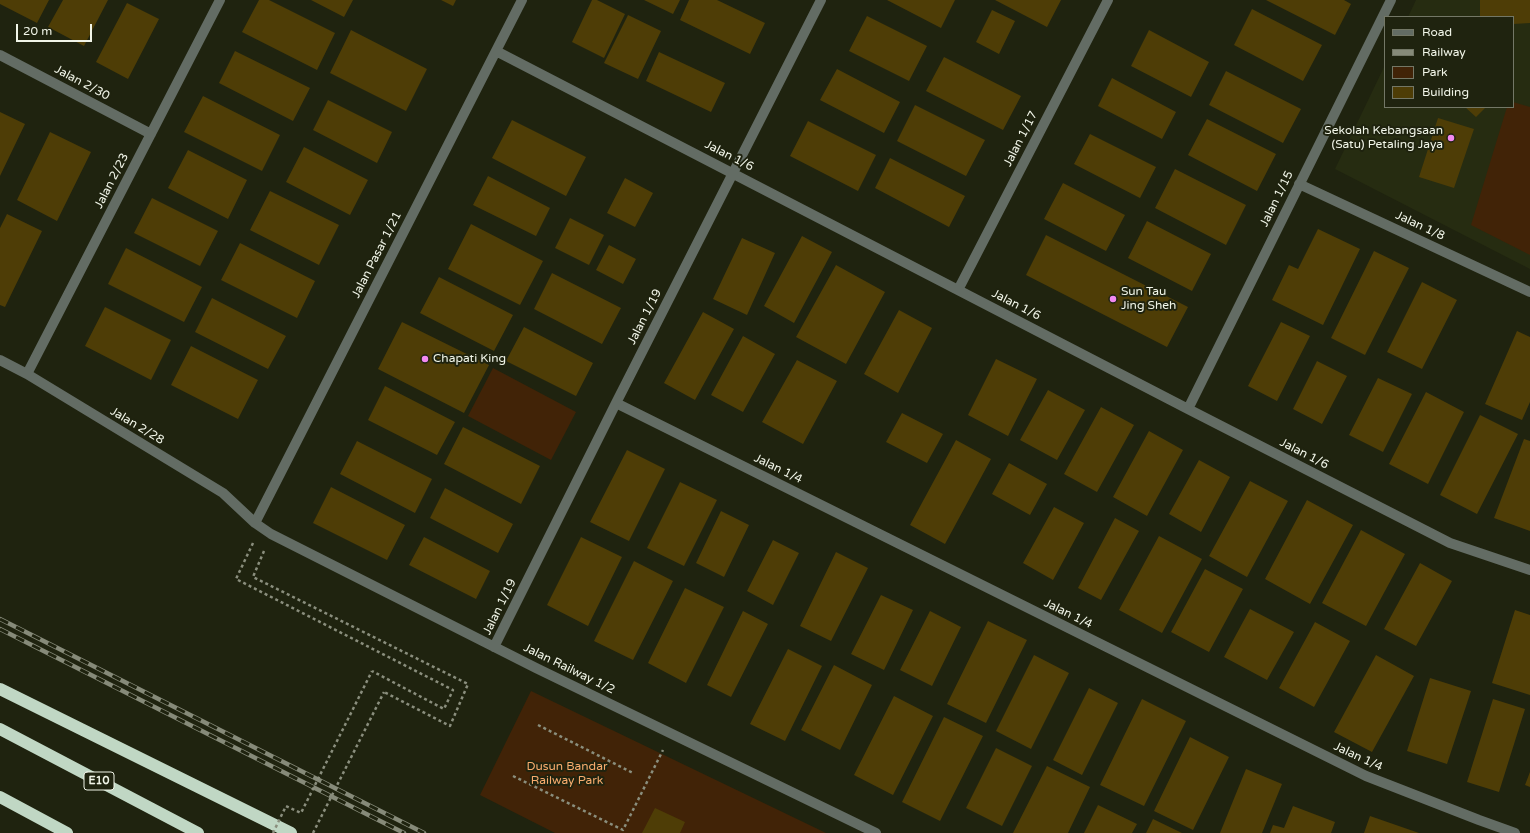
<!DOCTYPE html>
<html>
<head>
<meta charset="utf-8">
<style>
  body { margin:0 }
  #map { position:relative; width:1530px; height:833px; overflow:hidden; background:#1f230f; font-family:"Varela Round",sans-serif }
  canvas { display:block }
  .legend { position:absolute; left:1384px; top:16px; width:130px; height:92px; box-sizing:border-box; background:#1f230f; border:1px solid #737766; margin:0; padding:5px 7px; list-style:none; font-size:12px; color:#f1f5e8 }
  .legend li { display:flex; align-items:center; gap:8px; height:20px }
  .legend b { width:20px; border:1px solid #737766 }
  .scale { position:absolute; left:16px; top:24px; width:76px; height:18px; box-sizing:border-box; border:2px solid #f1f5e8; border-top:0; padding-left:5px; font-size:12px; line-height:14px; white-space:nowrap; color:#f1f5e8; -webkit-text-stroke:3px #1f230f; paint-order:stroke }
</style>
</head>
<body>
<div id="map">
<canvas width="1530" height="833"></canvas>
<ul class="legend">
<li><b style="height:5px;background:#636c64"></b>Road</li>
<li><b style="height:5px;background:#868a79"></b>Railway</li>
<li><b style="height:11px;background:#412307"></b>Park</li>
<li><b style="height:11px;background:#4e3d06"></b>Building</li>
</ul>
<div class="scale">20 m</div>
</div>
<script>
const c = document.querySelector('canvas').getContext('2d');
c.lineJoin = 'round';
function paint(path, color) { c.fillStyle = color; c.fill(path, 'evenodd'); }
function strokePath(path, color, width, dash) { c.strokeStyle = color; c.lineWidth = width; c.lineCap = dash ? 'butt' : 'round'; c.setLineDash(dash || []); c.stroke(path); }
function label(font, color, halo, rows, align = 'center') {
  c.font = font + ' "Varela Round",sans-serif'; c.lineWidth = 4; c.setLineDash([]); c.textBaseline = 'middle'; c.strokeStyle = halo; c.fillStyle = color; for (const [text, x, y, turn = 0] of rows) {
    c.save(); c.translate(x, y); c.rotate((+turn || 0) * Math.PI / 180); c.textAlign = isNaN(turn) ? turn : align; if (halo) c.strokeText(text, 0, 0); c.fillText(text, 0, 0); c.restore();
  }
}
paint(new Path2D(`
  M1416,0h114v269l-195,-100 50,-104v42h128v-90h-105z`), '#262c11');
paint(new Path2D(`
  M1513,102l17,5v148l-59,-30 36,-118h6z
  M493,368l83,44 -25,48 -83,-44z
  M531,691l295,142h-271l-75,-38z`), '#412307');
paint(new Path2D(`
  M0,0h49l-12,23 -37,-19z
  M63,0h45l-24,46 -36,-19z
  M259,0h10l66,33 -18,37 -75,-38z
  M311,0h42l-9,17z
  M441,0h15l-3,6z
  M592,0h5l28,14 -21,44 -32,-16z
  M644,0h36l-7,14z
  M689,0h28l48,23 -15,31 -70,-34z
  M887,0h68l-14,28z
  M995,0h66l-14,27z
  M1266,0h78l7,4 -16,31z
  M1480,0h50v23l-17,1v-7h-33z
  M127,3l32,16 -31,60 -32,-17z
  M1252,9l70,36 -19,36 -69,-36z
  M992,10l23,11 -16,33 -23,-12z
  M628,15l33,16 -23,48 -34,-16z
  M867,16l60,30 -18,35 -60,-30z
  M351,30l76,39 -21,42 -76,-38z
  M1149,30l60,32 -18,35 -60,-31z
  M235,51l75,37 -17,33 -74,-38z
  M659,52l66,31 -14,29 -65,-31z
  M944,57l77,39 -18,34 -77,-39z
  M837,69l63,33 -16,31 -64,-33z
  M1226,71l75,38 -18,34 -74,-38z
  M1112,78l64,34 -14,27 -64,-33z
  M203,96l77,39 -18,36 -78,-39z
  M328,100l64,32 -15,31 -64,-33z
  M915,105l70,35 -19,36 -69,-35z
  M1465,107h21l-10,10z
  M0,112l25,12 -25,52z
  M1438,118l36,11 -20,59 -35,-11z
  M1207,119l69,35 -19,37 -69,-36z
  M512,120l74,37 -20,39 -74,-38z
  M808,121l68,34 -18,36 -68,-35z
  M50,132l41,20 -34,69 -40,-21z
  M1090,134l66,33 -16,31 -66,-34z
  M304,147l64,33 -18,35 -64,-33z
  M188,150l59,30 -19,39 -60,-31z
  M890,158l75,38 -16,31 -74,-39z
  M1175,169l71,36 -20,40 -71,-37z
  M488,176l62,32 -14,28 -63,-31z
  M625,178l28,15 -18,34 -28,-14z
  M1063,183l62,32 -19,36 -62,-32z
  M270,191l69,34 -20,40 -69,-35z
  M152,198l66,33 -18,35 -66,-33z
  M7,214l35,17 -37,76 -5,-2v-77z
  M570,218l34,17 -15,30 -34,-17z
  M1147,221l64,33 -19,37 -64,-33z
  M471,224l72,37 -23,44 -72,-36z
  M1318,229l42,20 -37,76 -51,-25 17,-35 9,4z
  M1046,235l142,72 -21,40 -141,-72z
  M802,236l30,16 -38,71 -30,-17z
  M742,238l33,15 -28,62 -34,-16z
  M240,243l75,38 -18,37 -76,-38z
  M609,245l27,14 -13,25 -27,-14z
  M126,248l76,39 -18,35 -76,-38z
  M1374,251l35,17 -44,87 -34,-17z
  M836,265l49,27 -39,72 -50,-27z
  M552,273l69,35 -19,36 -68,-35z
  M439,277l74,38 -19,36 -74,-38z
  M1422,282l35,18 -35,69 -35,-17z
  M212,298l74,38 -18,33 -73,-37z
  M105,307l66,33 -20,40 -66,-34z
  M899,310l33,18 -34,65 -34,-19z
  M703,312l31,17 -39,71 -31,-17z
  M402,322l87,43 -25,48 -86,-44z
  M1281,322l29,14 -33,65 -29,-15z
  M524,327l69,36 -17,33 -70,-35z
  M1517,331l13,6v65l-8,18 -37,-16z
  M743,336l32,18 -32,58 -32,-17z
  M191,346l67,34 -20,39 -67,-34z
  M996,359l41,20 -29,57 -40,-21z
  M797,360l40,21 -34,63 -41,-22z
  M1317,361l30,15 -25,48 -29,-15z
  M1378,378l34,16 -29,58 -34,-17z
  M385,386l70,36 -18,33 -69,-35z
  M1048,390l37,20 -28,50 -37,-20z
  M1426,392l38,20 -36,72 -39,-20z
  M1101,407l33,18 -37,67 -33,-18z
  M902,413l41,21 -16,29 -41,-21z
  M1480,415l38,19 -41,80 -37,-19z
  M463,427l77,39 -19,38 -77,-40z
  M1149,431l34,19 -36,66 -34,-19z
  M1524,439l6,2v90l-36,-13z
  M956,440l35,19 -46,85 -35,-19z
  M357,441l75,38 -17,34 -75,-39z
  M627,450l38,19 -36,72 -39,-19z
  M1199,460l31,17 -29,55 -32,-18z
  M1009,463l38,21 -17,31 -38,-21z
  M1250,481l38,20 -41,76 -38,-21z
  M680,482l37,18 -33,66 -37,-18z
  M331,487l74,38 -18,35 -74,-37z
  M445,488l68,36 -15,29 -68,-35z
  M1307,500l46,25 -43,79 -45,-25z
  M1054,507l30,16 -31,57 -30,-17z
  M721,511l28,14 -25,52 -28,-14z
  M1115,518l24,13 -38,69 -23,-12z
  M1361,530l44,24 -39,72 -44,-23z
  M1159,536l43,23 -40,74 -43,-23z
  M424,537l66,34 -14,28 -67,-34z
  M581,537l41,20 -34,69 -41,-21z
  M773,540l26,13 -26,52 -26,-14z
  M836,552l32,16 -37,73 -31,-15z
  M634,561l39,20 -40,79 -39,-19z
  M1420,563l32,18 -36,65 -32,-17z
  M1205,569l38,20 -34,63 -38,-20z
  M685,588l39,19 -38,76 -38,-20z
  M881,595l32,15 -29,60 -33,-16z
  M1250,609l44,23 -27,48 -43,-23z
  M1515,610l15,5v80l-38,-12z
  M743,611l25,13 -37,73 -24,-12z
  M930,611l31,16 -29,59 -32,-16z
  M988,621l39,19 -41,83 -39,-19z
  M1315,622l35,19 -36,66 -35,-19z
  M788,649l34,17 -37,75 -35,-17z
  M1034,655l35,18 -38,76 -35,-18z
  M1376,655l38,21 -42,76 -38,-20z
  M834,665l38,20 -32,65 -39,-20z
  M1430,678l41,13 -24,73 -40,-13z
  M1089,688l29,15 -36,72 -29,-15z
  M894,696l39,20 -40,79 -39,-20z
  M1142,699l44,22 -42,85 -44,-21z
  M1493,699l32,10 -26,83 -32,-10z
  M944,717l39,19 -43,85 -38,-19z
  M1190,737l39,20 -36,73 -39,-19z
  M996,748l36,18 -30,60 -36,-18z
  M1047,766l43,21 -22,46h-55z
  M1246,769l36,15 -20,49h-42z
  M1530,772v15l-5,-2z
  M1098,805l39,19 -5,9h-48z
  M1293,806l42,16 -4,11h-61l3,-8 11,3z
  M655,808l30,14 -5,11h-38z
  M1370,816l49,17h-55z
  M1153,819l29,14h-36z`), '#4e3d06');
strokePath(new Path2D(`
  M253,543l-17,36 217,111 -9,19 -72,-38
  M264,551l-11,26 215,107 -18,42 -66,-34
  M538,725l95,48
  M513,776l110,54 40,-80`), '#8a8e7d', 2.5, [3, 3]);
strokePath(new Path2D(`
  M496,51l692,358 262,134 80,27
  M0,55l151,79
  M1299,184l231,108
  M958,290l150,-290
  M0,360l27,14 196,119 32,30 16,11 265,134 340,165
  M27,374l193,-374
  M616,403l750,373 113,44 36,13
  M1188,409l203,-409
  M255,523l267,-523
  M494,647l122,-244 205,-403`), '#636c64', 10);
strokePath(new Path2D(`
  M0,689l291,144
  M0,729l198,104
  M0,797l67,36`), '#c0d7c4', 12);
const rail = new Path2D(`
  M0,619l424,214
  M0,629l404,204`);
strokePath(rail, '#868a79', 4.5);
strokePath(rail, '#1f230f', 3, [9]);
strokePath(new Path2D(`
  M273,833l13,-27 15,7 71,-142
  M313,833l71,-141`), '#8a8e7d', 2.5, [3, 3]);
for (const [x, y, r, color] of [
  [1451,138,4,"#f389f1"],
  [1113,299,4,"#f389f1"],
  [425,359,4,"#f389f1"]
]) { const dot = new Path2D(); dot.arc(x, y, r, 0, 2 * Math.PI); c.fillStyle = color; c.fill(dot); strokePath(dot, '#1f230f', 1.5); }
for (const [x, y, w] of [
  [99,781,30]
]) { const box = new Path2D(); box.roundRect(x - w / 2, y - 9, w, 18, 3); c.fillStyle = '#1f230f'; c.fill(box); strokePath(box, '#f1f5e8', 1); }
label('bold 11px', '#f1f5e8', null, [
  ["E10",99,781]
]);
label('12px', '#f1f5e8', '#1f230f', [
  ["Jalan 2/30",82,83,28],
  ["Jalan 1/17",1021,139,-63],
  ["Jalan 1/6",729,156,27],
  ["Jalan 2/23",112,181,-63],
  ["Jalan 1/15",1277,199,-64],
  ["Jalan 1/8",1420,226,25],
  ["Jalan Pasar 1/21",377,255,-63],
  ["Jalan 1/6",1016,305,27],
  ["Jalan 1/19",645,317,-63],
  ["Jalan 2/28",137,426,31],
  ["Jalan 1/6",1304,454,27],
  ["Jalan 1/4",778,469,26],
  ["Jalan 1/19",500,607,-64],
  ["Jalan 1/4",1068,614,26],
  ["Jalan Railway 1/2",569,669,26],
  ["Jalan 1/4",1358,757,25]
]);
label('12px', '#f1f5e8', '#1f230f', [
  ["Sekolah Kebangsaan",1443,131,"right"],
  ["(Satu) Petaling Jaya",1443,145,"right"],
  ["Sun Tau",1121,292],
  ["Jing Sheh",1121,306],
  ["Chapati King",433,359]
], 'left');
label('12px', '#f8ac6e', '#1f230f', [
  ["Dusun Bandar",567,767],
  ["Railway Park",567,781]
]);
</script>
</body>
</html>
